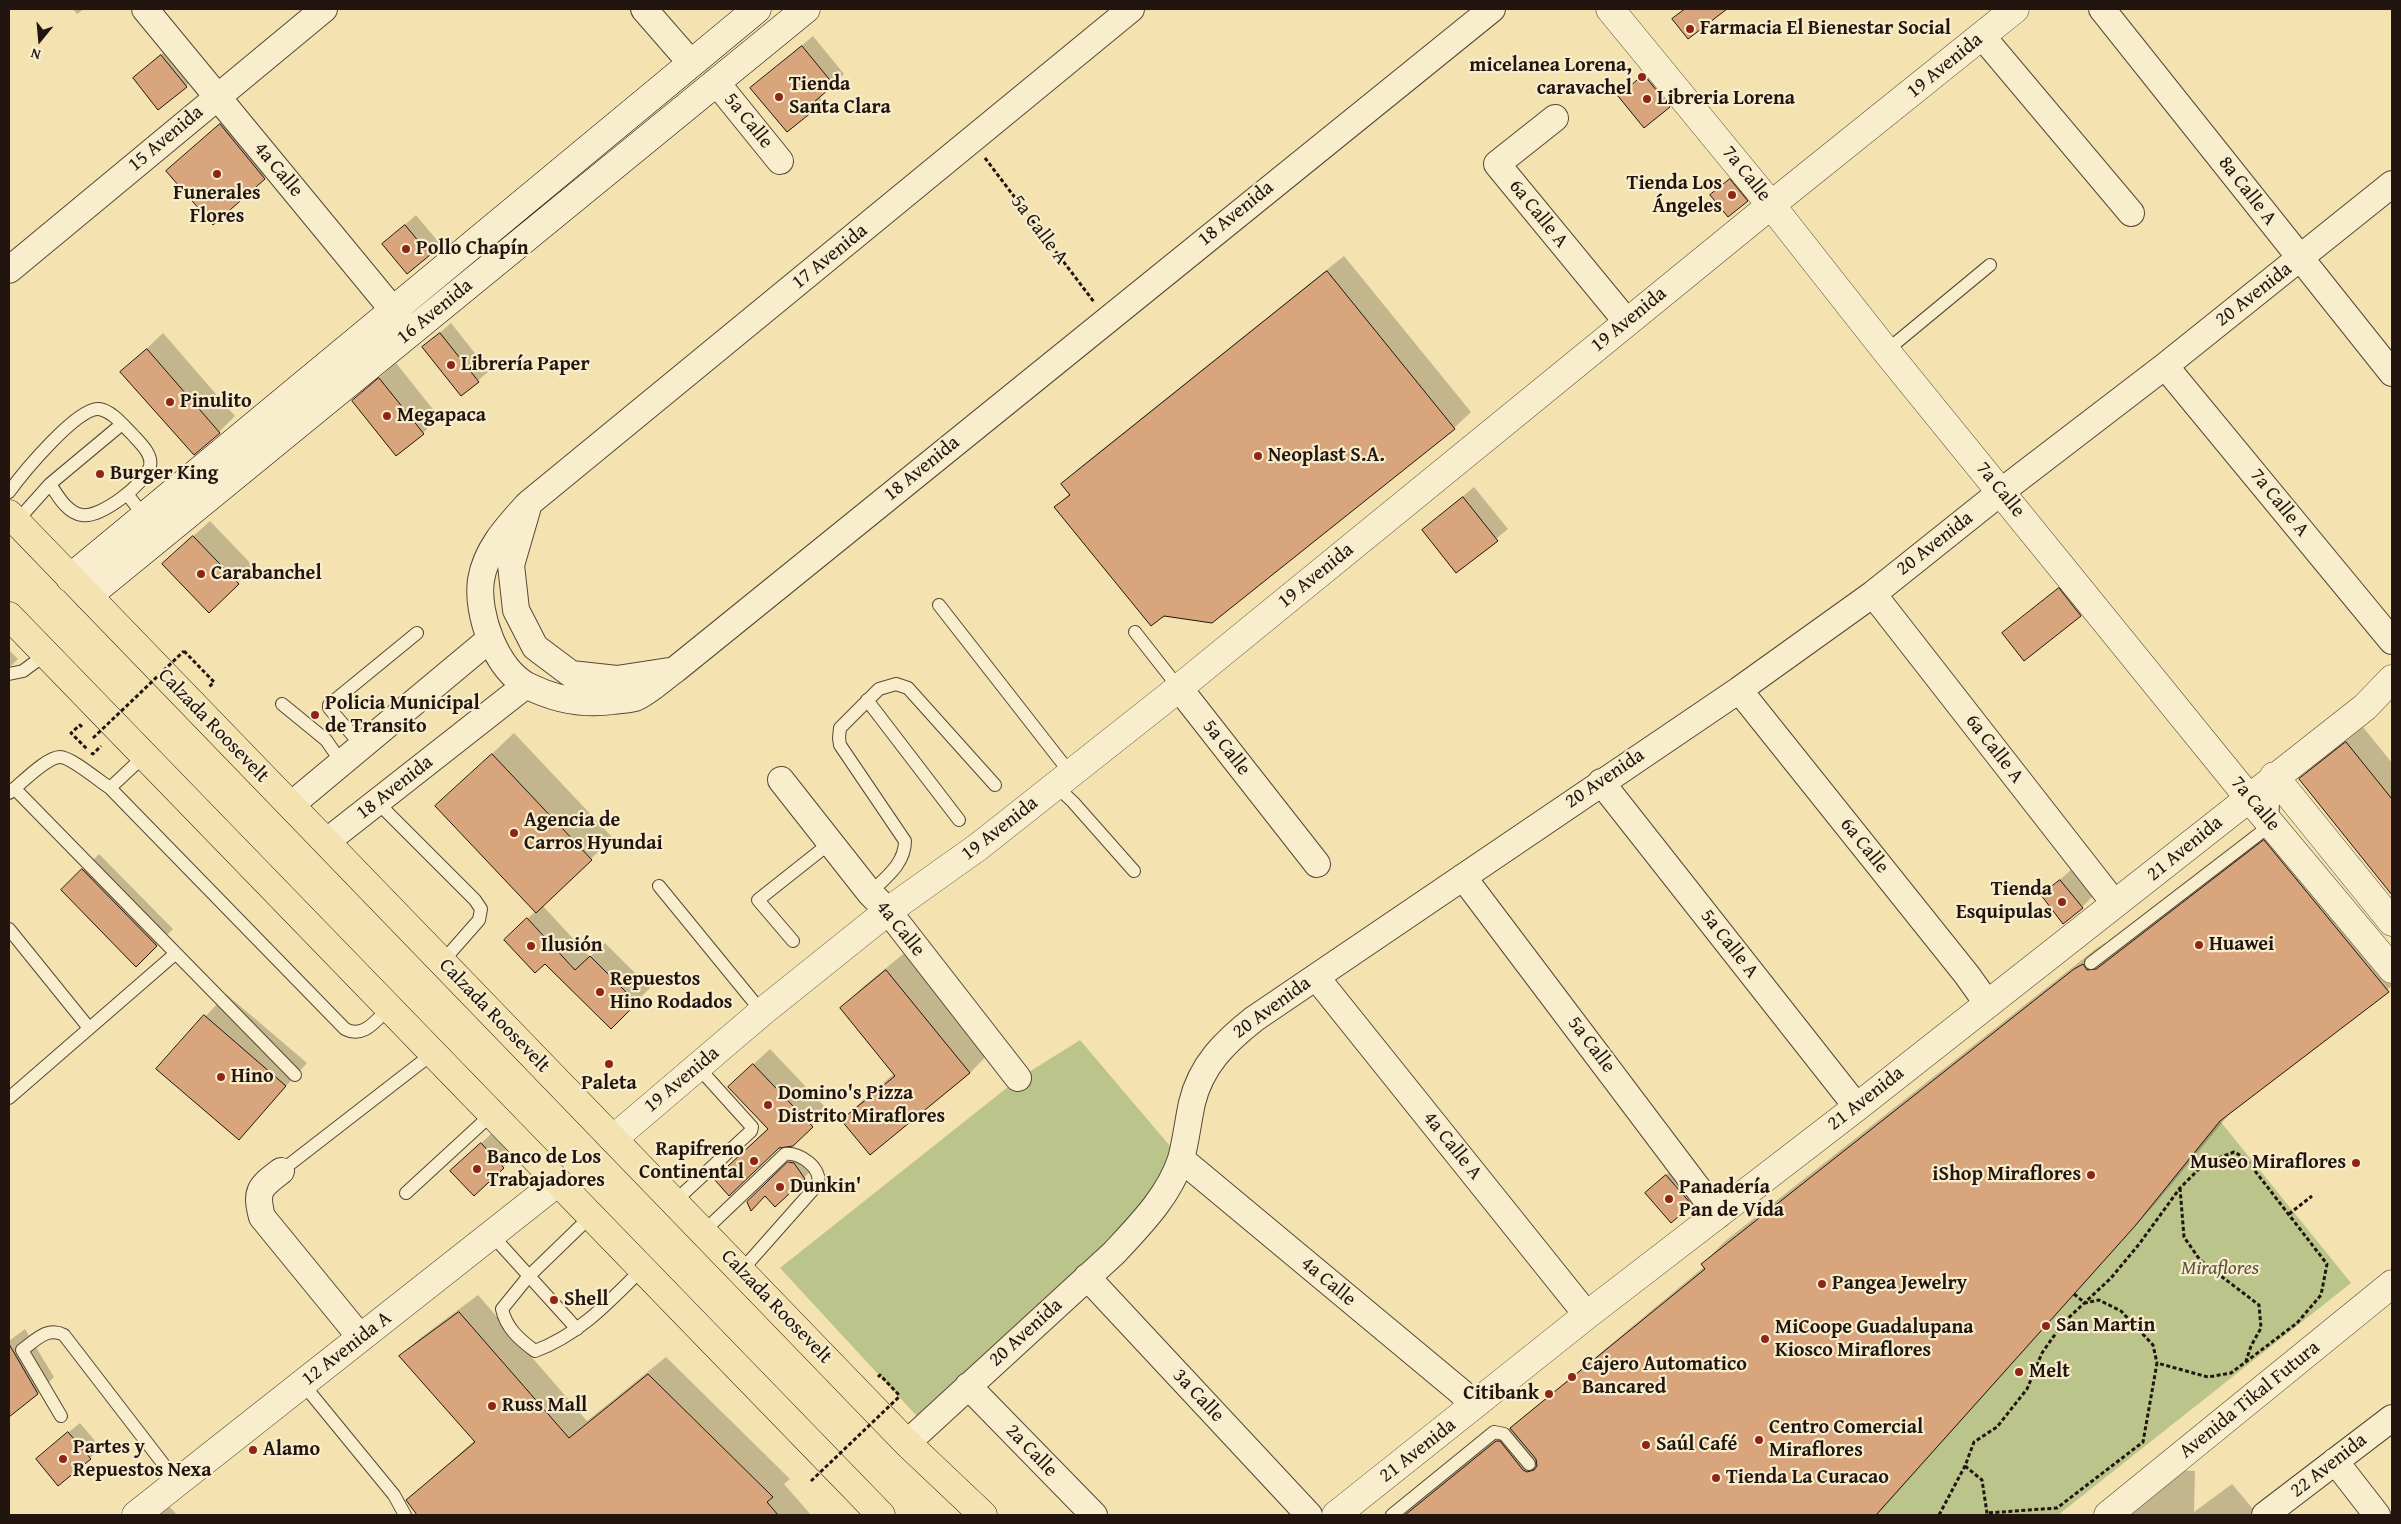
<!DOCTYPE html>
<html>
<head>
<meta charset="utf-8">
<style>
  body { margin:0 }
  #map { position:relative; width:2401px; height:1524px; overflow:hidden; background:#f4e3b0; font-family:"Gentium Book Plus",serif }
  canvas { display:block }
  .frame { position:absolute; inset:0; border:10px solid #22150f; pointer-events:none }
  .north { position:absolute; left:15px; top:15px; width:50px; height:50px; -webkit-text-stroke:4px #f8edcc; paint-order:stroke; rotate:197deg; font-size:14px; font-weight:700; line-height:20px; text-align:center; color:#22150f }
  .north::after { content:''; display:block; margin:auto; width:18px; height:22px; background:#22150f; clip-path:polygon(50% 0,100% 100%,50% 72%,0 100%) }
</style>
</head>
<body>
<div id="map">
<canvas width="2401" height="1524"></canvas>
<div class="frame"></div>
<div class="north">N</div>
</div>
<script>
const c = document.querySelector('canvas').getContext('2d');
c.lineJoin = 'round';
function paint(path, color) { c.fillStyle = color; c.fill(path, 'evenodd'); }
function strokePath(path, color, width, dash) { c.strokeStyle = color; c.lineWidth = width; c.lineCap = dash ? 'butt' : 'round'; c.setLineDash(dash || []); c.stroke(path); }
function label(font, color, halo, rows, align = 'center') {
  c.font = font + ' "Gentium Book Plus",serif'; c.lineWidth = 4.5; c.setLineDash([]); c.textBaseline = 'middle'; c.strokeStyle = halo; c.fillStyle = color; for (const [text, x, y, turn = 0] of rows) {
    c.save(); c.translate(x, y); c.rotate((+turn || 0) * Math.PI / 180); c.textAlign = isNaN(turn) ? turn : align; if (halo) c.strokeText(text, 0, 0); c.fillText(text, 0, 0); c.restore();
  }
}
paint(new Path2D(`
  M1080,1040l101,119 -19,36 -236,231 -146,-158 238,-189z
  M2220,1121l131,162 -293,232h-182l259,-289z`), '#bbc48b');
paint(new Path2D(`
  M73,9h11l-7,5z
  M813,36l31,38 -25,22 3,4 -11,11 -24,20 -35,-43z
  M172,45l24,31 -10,10 -52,-8z
  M1655,66l25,29 -36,31 -24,-30z
  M237,108l44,54 -68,61 -46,-52z
  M1741,170l16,20 -10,10 -35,-5z
  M416,215l24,29 -33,29 -24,-29z
  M1344,256l127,156 -17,16 -243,194 -155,-115 14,-14 -8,-9 17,-16z
  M451,323l38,48 -28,24 -38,-48z
  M163,333l72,83 -16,16 -97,-60z
  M396,363l43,54 -16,16 -70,-32z
  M1474,487l34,42 -51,42 -34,-41z
  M210,521l44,46 -16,16 -58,-35z
  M2070,579l21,25 -11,11 -77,18z
  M9,650l9,9 -9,9z
  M2363,727l29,36v130l-92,-114 16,-16z
  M514,733l99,105 -71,67 48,52 15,-14 45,45 -39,39 -92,-101 17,-15 -77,-126z
  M2286,820l106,129v37l-161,126 -75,91 -279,312h-479l122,-95 185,-154 -2,-2 21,-22 373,-294 8,-5 4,6 10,-1z
  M99,854l74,75 -37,36 -73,-75z
  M2071,870l22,26 -11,11 -40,-12z
  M908,950l83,101 -21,22 -128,47 22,-21 31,-26 -54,-65 22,-21z
  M226,994l81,69 -68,75 -81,-69z
  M770,1049l58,61 -16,16 -33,21 -48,16 38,-35 -23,-57z
  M492,1133l22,24 -11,10 -40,-7z
  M800,1152l15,15 -40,39 -16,-15z
  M1678,1165l23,29 -10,10 -34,-21z
  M478,1295l109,126 79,-64 124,122 -6,5 27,31h-392l-11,-15 67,-60 -74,-84 18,-17z
  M25,1329l29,48 -16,16 -29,22v-74z
  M80,1423l21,25 -11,10 -42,-9z
  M2171,1470l24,1 -1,41 38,-28 26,31h-132z
  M169,1506l8,9h-20z`), '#0003');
const building = new Path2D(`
  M1685,9h42l-39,30 -16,-20z
  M802,46l32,39 -26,22 4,5 -25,20 -37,-44z
  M161,55l26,32 -29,23 -25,-32z
  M1644,75l26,32 -26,21 -26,-32z
  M220,124l45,55 -52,46 -47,-54z
  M1730,179l18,22 -20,16 -18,-22z
  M405,225l25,30 -23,19 -25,-30z
  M1327,271l128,158 -243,194 -48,-7 -13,10 -97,-119 16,-12 -9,-11z
  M440,333l39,49 -18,14 -39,-49z
  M147,349l73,84 -26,22 -74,-83z
  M379,378l45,56 -28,22 -44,-55z
  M1463,497l35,44 -42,32 -34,-43z
  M193,536l46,48 -30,29 -47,-49z
  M2059,588l22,28 -57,45 -22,-28z
  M2346,742l46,57v96l-93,-116z
  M492,754l100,106 -56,53 -101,-107z
  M2264,840l125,152 -169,129 -85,105 -259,289h-471l91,-74h4l23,29 4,2 7,-2 3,-4 -1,-7 -26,-31 195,-159 -4,-5 373,-295 9,-5 4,6 9,-1z
  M82,869l75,77 -21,21 -75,-77z
  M2060,880l23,28 -20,16 -22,-29z
  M527,918l48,52 15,-14 47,47 -26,26 -66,-65 -10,9 -31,-33z
  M886,970l84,103 -100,82 -29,-35 54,-44 -55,-68z
  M204,1015l82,71 -47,54 -83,-71z
  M753,1064l60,63 -20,19 -14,2 -50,48 -15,-17 54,-50 -40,-42z
  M481,1143l23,25 -30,28 -24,-25z
  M788,1162l6,1 11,16 -30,28 -10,-11 -14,15 -4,-9z
  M1666,1175l26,30 -21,18 -26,-30z
  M459,1312l110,126 79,-64 125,123 -6,5 11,13h-361l-11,-15 69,-58 -76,-86z
  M9,1344l29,50 -29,23z
  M68,1432l23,27 -33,27 -22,-27z`);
paint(building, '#d9a57d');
strokePath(building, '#22150f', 1);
const service = new Path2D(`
  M1886,351l104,-86
  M9,492c13,-18 69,-86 90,-83 13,2 24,16 33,25 7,8 21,20 18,32 -5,18 -49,52 -68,49 -15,-2 -24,-19 -32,-31
  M127,494l17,22
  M16,522l34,-38 72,-60
  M939,605l132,169
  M1135,632l44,56
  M9,674l14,-3 23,-17
  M867,700l92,120
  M282,704l44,36 16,23
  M362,746l-33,-38v-3l88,-72
  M1056,786l17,16 61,69
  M110,788l34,-32
  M15,789l280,286
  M9,793c11,-8 37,-36 51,-36 11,0 39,24 50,31l235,241c19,10 31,-9 44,-21
  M377,802l98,98 6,9 -2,11 -37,42
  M659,886l103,126
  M870,893c15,-15 35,-29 35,-52l-65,-96 -1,-7 1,-10 39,-39 17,-5 12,4 87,97
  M9,929l80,99
  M793,941l-35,-41 72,-57
  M2091,963l181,-139 2,-44
  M9,1098l166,-144
  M281,1171l151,-117
  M406,1193l86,-79
  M674,1202l77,-71 1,-4 -55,-61
  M591,1216l-63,61 -26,32c4,19 18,31 33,42 44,-16 75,-50 107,-82
  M703,1232l82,-78c15,-2 37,14 33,30l-77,87
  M491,1234l86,95
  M303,1384l91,111 11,20
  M61,1416l-39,-66c13,-9 25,-24 42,-15l114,148
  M1392,1515l102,-83 10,2 25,30`);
const minor = new Path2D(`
  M145,9l262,318
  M644,9l47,54
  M1131,9l-603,495c-20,22 -42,45 -47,76 -5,34 15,89 47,106 26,13 56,19 85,15 6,-1 16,-1 22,-3 14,-6 28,-20 41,-29l816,-660
  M2102,9l290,364
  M1982,36l149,177
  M716,82l64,79
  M1555,118l-58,46 130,158
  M9,270l315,-261
  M2165,366l227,275
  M527,510l-16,55 5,45 19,37 36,27 46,5 52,-8
  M1873,594l242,310
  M1179,688l138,176
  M1739,690l228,285 20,28
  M781,780l89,113 18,18 130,167
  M1601,782l256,325
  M291,805l199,-166
  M326,842l200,-157
  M1463,877l255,338
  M1316,977l271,338
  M1181,1159l280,233 12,14
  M281,1171c-21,16 -26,19 -19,46l99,121
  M1087,1277l222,238
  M968,1386l126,129
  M907,1443l207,-190c26,-28 55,-57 67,-94 5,-18 7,-38 11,-56 9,-38 33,-61 62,-84l485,-329 134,-96 129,-103 163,-125 227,-182
  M2335,1461l42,54
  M2265,1515l127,-97`);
const tertiary = new Path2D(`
  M1610,9l161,196 115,146 363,447 143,171
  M2274,776l118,146
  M613,1139l149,-127 126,-101 90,-64 201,-159 592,-483 244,-196
  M136,1515l422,-333
  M1336,1515l251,-200 270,-208 508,-400 27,-28
  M2108,1515l284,-231`);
const secondary = new Path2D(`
  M70,578l687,-569
  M88,596l718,-587`);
const trunk = new Path2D(`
  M9,514l898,929 76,72
  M9,616l872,899`);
strokePath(service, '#564837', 14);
strokePath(minor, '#564837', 28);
strokePath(tertiary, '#564837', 29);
strokePath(secondary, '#22150f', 29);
strokePath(trunk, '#22150f', 29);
strokePath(new Path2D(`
  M985,158l109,144
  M184,651l30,31 -6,6
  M82,727l-2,-2 -9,8 16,16
  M91,753l2,1 8,-8
  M2180,1188l4,49 16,23 59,45 2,23 -10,18 -5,15
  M2289,1214l23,-18
  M2074,1294l11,9 14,-3 22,11 32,34 4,18
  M878,1377l2,-2 20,21
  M1965,1466l17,14 5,33
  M1939,1515l26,-49 9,-24 23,-15 30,-38 15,-36 21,-30 48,-45 29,-35 40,-55 24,-24 30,-12 11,6 82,106 -6,31 -24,28 -66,50 -23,4 -51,-14 -14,79 -86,66 -70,5v2`), '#22150f', 3, [4, 2.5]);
strokePath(service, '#f8edcc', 12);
strokePath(minor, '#f8edcc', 26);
strokePath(tertiary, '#f8edcc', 28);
strokePath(secondary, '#f8edcc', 28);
strokePath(trunk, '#f4e3b0', 28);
strokePath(new Path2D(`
  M93,738l91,-87
  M811,1481l89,-85`), '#22150f', 3, [4, 2.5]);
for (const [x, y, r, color] of [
  [1690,29,5,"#8f2418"],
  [1642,77,5,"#8f2418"],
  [779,97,5,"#8f2418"],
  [1647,99,5,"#8f2418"],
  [217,174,5,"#8f2418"],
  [1732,195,5,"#8f2418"],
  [406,249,5,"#8f2418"],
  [451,365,5,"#8f2418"],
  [170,402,5,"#8f2418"],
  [387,416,5,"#8f2418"],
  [1258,456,5,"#8f2418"],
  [100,474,5,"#8f2418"],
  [201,574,5,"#8f2418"],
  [315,715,5,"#8f2418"],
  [514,833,5,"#8f2418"],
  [2062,902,5,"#8f2418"],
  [2199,945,5,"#8f2418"],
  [531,946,5,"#8f2418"],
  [600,992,5,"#8f2418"],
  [609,1064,5,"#8f2418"],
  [221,1077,5,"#8f2418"],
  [768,1105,5,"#8f2418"],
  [754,1161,5,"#8f2418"],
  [2356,1163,5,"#8f2418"],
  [477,1169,5,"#8f2418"],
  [2091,1175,5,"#8f2418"],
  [780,1187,5,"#8f2418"],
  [1669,1199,5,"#8f2418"],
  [1822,1284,5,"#8f2418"],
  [554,1300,5,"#8f2418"],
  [2046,1326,5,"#8f2418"],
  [1765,1339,5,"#8f2418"],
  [2019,1372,5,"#8f2418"],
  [1572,1377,5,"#8f2418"],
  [1549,1394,5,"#8f2418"],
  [492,1406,5,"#8f2418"],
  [1759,1440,5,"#8f2418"],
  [1646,1445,5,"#8f2418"],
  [253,1450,5,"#8f2418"],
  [63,1459,5,"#8f2418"],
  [1716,1478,5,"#8f2418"]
]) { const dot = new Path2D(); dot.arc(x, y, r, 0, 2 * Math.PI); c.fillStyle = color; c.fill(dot); strokePath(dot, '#f8edcc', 2); }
label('bold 20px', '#22150f', '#f8edcc', [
  ["Farmacia El Bienestar Social",1700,29],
  ["micelanea Lorena,",1632,66,"right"],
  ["caravachel",1632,89,"right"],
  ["Tienda",789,85],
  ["Santa Clara",789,108],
  ["Libreria Lorena",1657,99],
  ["Tienda Los",1722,184,"right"],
  ["Ángeles",1722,207,"right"],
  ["Funerales",217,194,"center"],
  ["Flores",217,217,"center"],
  ["Pollo Chapín",416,249],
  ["Librería Paper",461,365],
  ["Pinulito",180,402],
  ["Megapaca",397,416],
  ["Neoplast S.A.",1268,456],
  ["Burger King",110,474],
  ["Carabanchel",211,574],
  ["Policia Municipal",325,704],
  ["de Transito",325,727],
  ["Agencia de",524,821],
  ["Carros Hyundai",524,844],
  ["Tienda",2052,890,"right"],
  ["Esquipulas",2052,913,"right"],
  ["Huawei",2209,945],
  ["Ilusión",541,946],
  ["Repuestos",610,980],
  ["Hino Rodados",610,1003],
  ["Hino",231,1077],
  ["Paleta",609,1084,"center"],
  ["Domino's Pizza",778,1094],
  ["Distrito Miraflores",778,1117],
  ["Rapifreno",744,1150,"right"],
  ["Continental",744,1173,"right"],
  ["Banco de Los",487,1158],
  ["Trabajadores",487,1181],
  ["Museo Miraflores",2346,1163,"right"],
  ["iShop Miraflores",2081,1175,"right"],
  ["Dunkin'",790,1187],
  ["Panadería",1679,1188],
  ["Pan de Vida",1679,1211],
  ["Pangea Jewelry",1832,1284],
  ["Shell",564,1300],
  ["San Martin",2056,1326],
  ["MiCoope Guadalupana",1775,1328],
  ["Kiosco Miraflores",1775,1351],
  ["Cajero Automatico",1582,1365],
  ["Bancared",1582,1388],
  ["Melt",2029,1372],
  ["Citibank",1539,1394,"right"],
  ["Russ Mall",502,1406],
  ["Centro Comercial",1769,1428],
  ["Miraflores",1769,1451],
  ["Saúl Café",1656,1445],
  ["Partes y",73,1448],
  ["Repuestos Nexa",73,1471],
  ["Alamo",263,1450],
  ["Tienda La Curacao",1726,1478]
], 'left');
label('20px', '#22150f', '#f8edcc', [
  ["19 Avenida",1945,66,-39],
  ["5a Calle",748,121,51],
  ["15 Avenida",166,139,-40],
  ["4a Calle",278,170,50],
  ["7a Calle",1746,174,51],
  ["8a Calle A",2247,191,52],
  ["18 Avenida",1236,214,-39],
  ["6a Calle A",1538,214,51],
  ["5a Calle A",1039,230,53],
  ["17 Avenida",830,257,-39],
  ["20 Avenida",2254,295,-38],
  ["16 Avenida",435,312,-39],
  ["19 Avenida",1629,320,-39],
  ["18 Avenida",922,469,-39],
  ["7a Calle",2000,490,51],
  ["7a Calle A",2279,503,51],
  ["20 Avenida",1935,544,-38],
  ["19 Avenida",1316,576,-39],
  ["Calzada Roosevelt",213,726,46],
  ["5a Calle",1226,748,52],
  ["6a Calle A",1994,749,52],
  ["20 Avenida",1605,779,-34],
  ["18 Avenida",395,788,-38],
  ["7a Calle",2255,804,50],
  ["19 Avenida",1000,829,-38],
  ["6a Calle",1864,846,51],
  ["21 Avenida",2185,849,-39],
  ["4a Calle",900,929,51],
  ["5a Calle A",1729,944,52],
  ["20 Avenida",1272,1008,-36],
  ["Calzada Roosevelt",494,1016,46],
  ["5a Calle",1591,1045,53],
  ["19 Avenida",682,1080,-40],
  ["21 Avenida",1866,1099,-38],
  ["4a Calle A",1452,1146,51],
  ["4a Calle",1328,1282,40],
  ["Calzada Roosevelt",776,1307,46],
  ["20 Avenida",1026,1333,-42],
  ["12 Avenida A",347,1349,-38],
  ["3a Calle",1198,1396,47],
  ["Avenida Tikal Futura",2250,1400,-39],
  ["2a Calle",1031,1451,46],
  ["21 Avenida",1418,1451,-38],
  ["22 Avenida",2329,1466,-38]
]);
label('italic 20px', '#58523a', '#f8edcc', [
  ["Miraflores",2220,1269]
]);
</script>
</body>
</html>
